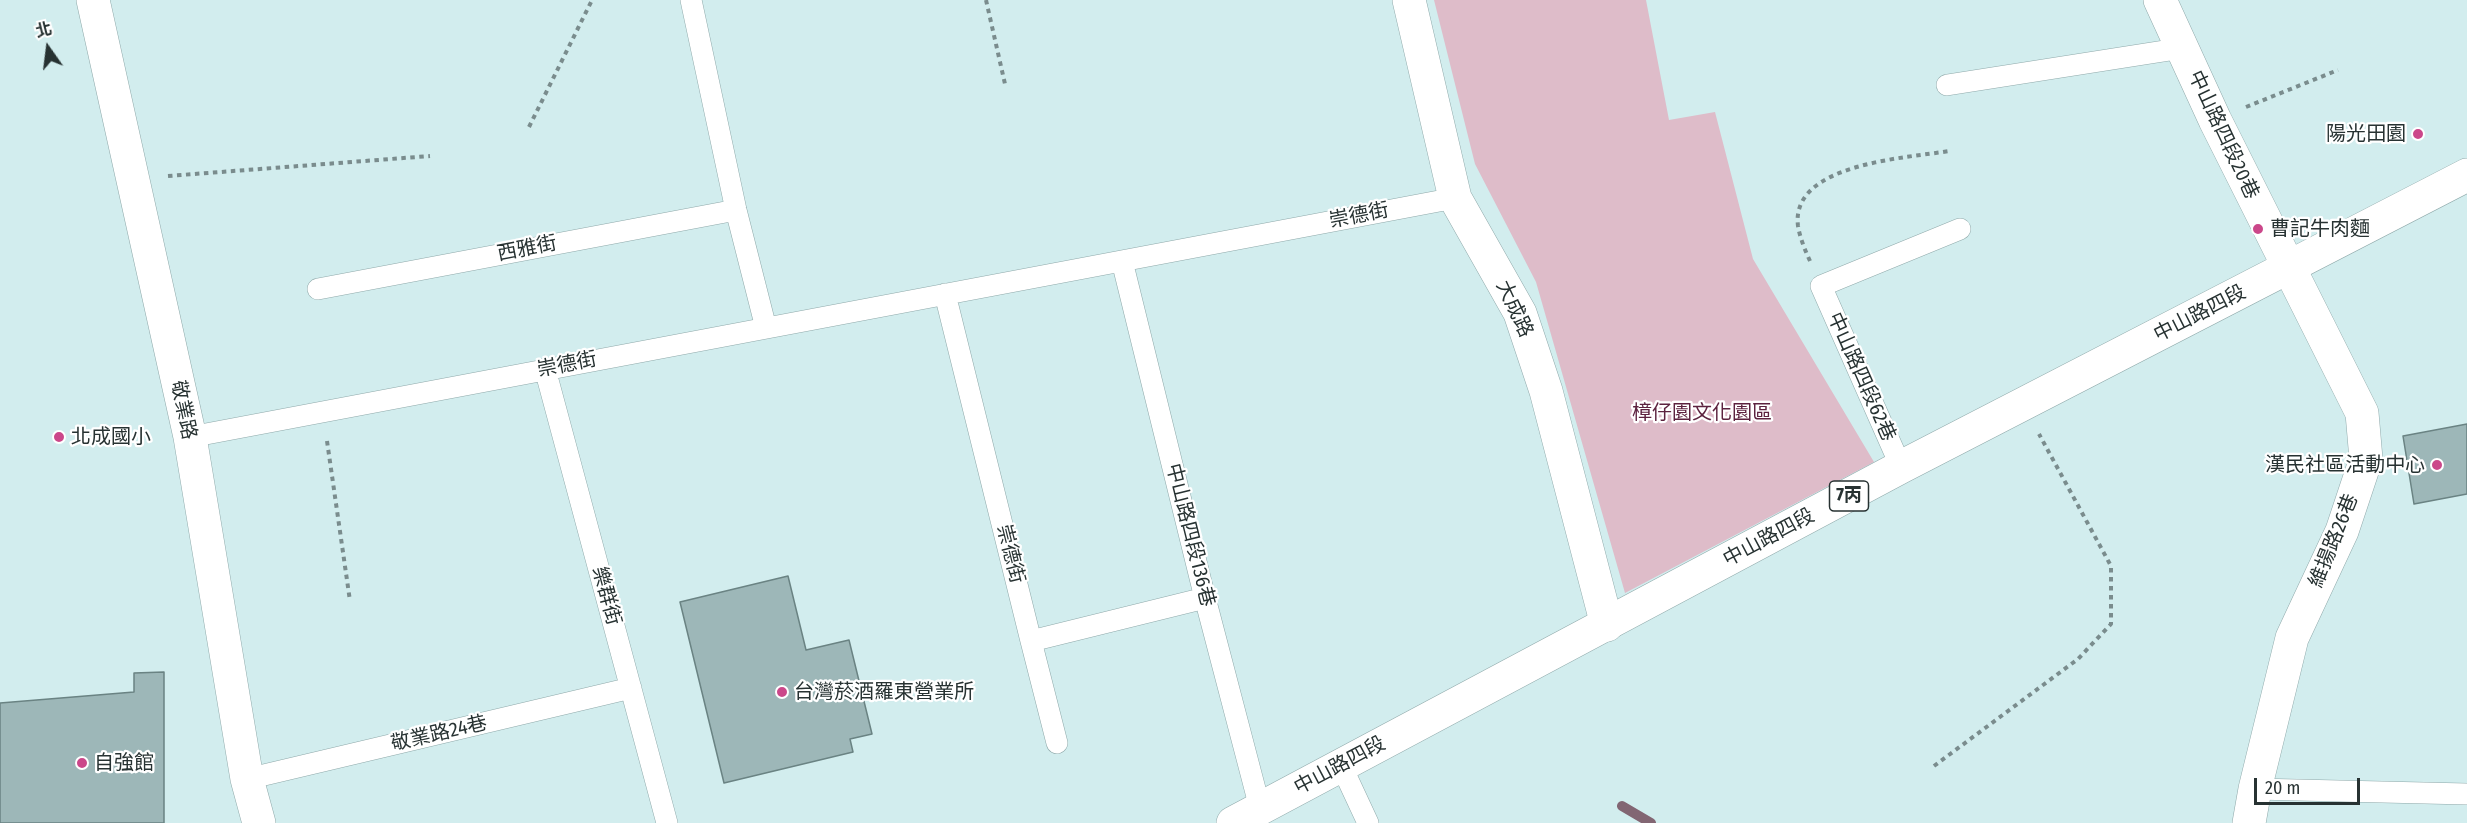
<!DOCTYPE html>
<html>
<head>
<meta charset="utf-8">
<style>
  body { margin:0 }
  #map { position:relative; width:2467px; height:823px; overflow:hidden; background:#d2edee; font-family:"Fira Sans Condensed","Noto Sans TC",sans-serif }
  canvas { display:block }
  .north { position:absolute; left:18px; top:18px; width:60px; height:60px; -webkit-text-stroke:4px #fff; paint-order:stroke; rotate:346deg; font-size:16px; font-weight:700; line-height:24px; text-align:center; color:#273232 }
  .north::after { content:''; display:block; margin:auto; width:21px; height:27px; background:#273232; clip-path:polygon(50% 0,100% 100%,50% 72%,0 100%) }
  .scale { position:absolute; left:2254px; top:778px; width:106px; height:27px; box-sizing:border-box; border:3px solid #273232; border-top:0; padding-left:8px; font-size:18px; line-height:21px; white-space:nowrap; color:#273232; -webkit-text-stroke:4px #fff; paint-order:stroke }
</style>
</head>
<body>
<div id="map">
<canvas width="2467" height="823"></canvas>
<div class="north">北</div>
<div class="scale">20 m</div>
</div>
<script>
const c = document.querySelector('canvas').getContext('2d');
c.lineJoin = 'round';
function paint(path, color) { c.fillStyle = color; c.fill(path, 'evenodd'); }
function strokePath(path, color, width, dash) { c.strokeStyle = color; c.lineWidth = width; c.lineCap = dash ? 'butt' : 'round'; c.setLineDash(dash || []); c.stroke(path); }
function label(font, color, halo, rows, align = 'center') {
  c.font = font + ' "Fira Sans Condensed","Noto Sans TC",sans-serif'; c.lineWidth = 4.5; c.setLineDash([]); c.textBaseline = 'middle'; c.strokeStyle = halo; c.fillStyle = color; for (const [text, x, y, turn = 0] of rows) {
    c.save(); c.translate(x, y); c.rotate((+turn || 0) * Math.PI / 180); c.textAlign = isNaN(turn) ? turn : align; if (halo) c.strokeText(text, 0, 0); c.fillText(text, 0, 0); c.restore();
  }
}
paint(new Path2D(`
  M1434,0h212l23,120 46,-8 38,147 121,203 -249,131 -89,-311 -61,-118z`), '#debcc9');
strokePath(new Path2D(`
  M1622,806l29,17`), '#826673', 10);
const building = new Path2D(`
  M2467,424v70l-53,10 -11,-68z
  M788,576l18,74 43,-10 23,94 -22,5 3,13 -129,31 -44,-181z
  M164,672v151h-164v-120l134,-11v-19z`);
paint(building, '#9db7b8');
strokePath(building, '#6a8383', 1.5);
const lane = new Path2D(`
  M691,0l45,210 30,118
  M1947,85l236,-37
  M1122,261l83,337 55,210
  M318,289l418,-79
  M945,294l86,347 174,-43
  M545,369l122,454
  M190,437l1265,-239
  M1901,467l-80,-181 139,-57
  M1031,641l26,102
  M1341,765l27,58
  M247,779l384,-91
  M2255,789l212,5`);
const street = new Path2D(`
  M93,0l97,437 57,342 12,44
  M1409,0l46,198 65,115 26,78 61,234
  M2160,0l55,120 147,293 4,46 -24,72 -50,107 -37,151 -6,34`);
const primary = new Path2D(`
  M1233,823l668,-356 566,-292`);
strokePath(lane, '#8fa9aa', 22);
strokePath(street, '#8fa9aa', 34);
strokePath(primary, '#8fa9aa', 34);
strokePath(new Path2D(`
  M986,0l19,84
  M2246,107l92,-37
  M529,127l63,-127
  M168,176l262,-20
  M1810,261c-5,-11 -10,-23 -12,-35 -8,-63 110,-68 151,-75
  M327,441l23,160
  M1934,766l144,-107 33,-35v-58l-72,-132`), '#7a8c8d', 4, [4.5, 4.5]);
strokePath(lane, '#fff', 21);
strokePath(street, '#fff', 33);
strokePath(primary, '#fff', 33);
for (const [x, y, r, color] of [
  [2418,134,6,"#cb478a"],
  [2258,229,6,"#cb478a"],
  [59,437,6,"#cb478a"],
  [2437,465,6,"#cb478a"],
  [782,692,6,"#cb478a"],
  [82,763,6,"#cb478a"]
]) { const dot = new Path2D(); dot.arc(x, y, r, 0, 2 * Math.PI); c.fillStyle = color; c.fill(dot); strokePath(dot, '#fff', 2); }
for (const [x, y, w] of [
  [1849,496,39]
]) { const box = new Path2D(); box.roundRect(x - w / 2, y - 15, w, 30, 4.5); c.fillStyle = '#fff'; c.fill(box); strokePath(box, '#273232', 1.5); }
label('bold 18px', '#273232', null, [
  ["7丙",1849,496]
]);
label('20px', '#273232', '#fff', [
  ["陽光田園",2406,134,"right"],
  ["曹記牛肉麵",2270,229],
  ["北成國小",71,437],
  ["漢民社區活動中心",2425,465,"right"],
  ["台灣菸酒羅東營業所",794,692],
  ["自強館",94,763]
], 'left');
label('20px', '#273232', '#fff', [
  ["中山路四段20巷",2223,135,65],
  ["崇德街",1359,216,-11],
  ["西雅街",527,249,-11],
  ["大成路",1514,309,65],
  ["中山路四段",2200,314,-27],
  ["崇德街",567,365,-11],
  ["中山路四段62巷",1861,377,66],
  ["敬業路",183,410,78],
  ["中山路四段136巷",1190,535,76],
  ["中山路四段",1769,538,-28],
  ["維揚路26巷",2334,541,-68],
  ["崇德街",1010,554,76],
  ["樂群街",606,596,75],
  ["敬業路24巷",439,734,-13],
  ["中山路四段",1340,766,-28]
]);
label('20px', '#5c223f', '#fff', [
  ["樟仔園文化園區",1702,413]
]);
</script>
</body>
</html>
